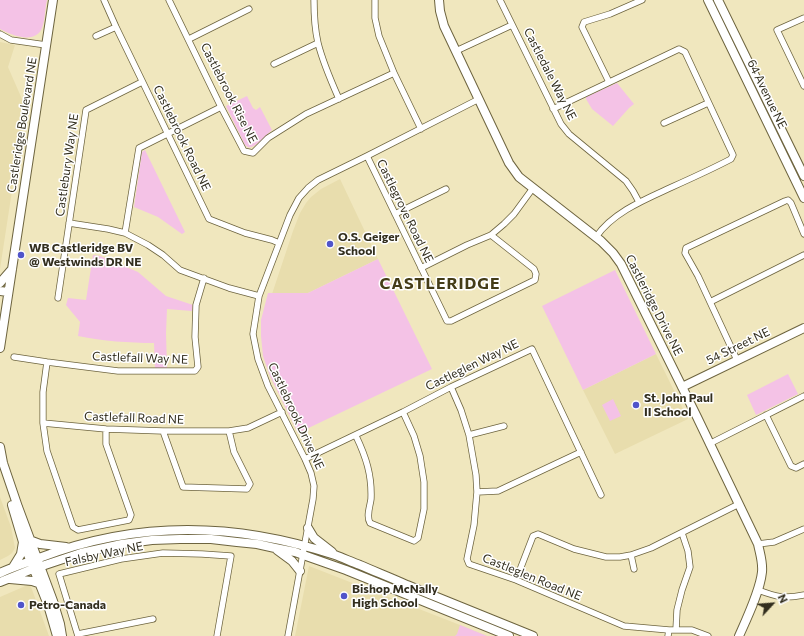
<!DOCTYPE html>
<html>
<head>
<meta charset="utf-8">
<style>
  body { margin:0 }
  #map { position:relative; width:804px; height:636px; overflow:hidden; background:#f0e7be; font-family:Commissioner,sans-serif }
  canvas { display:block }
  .north { position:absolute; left:752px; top:584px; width:40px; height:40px; -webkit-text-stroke:3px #fff; paint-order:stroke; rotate:64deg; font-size:11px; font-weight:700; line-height:16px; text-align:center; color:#322e1e }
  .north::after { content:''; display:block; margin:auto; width:14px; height:18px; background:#322e1e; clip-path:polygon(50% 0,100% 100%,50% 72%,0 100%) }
</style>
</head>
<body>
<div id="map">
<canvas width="804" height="636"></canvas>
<div class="north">N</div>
</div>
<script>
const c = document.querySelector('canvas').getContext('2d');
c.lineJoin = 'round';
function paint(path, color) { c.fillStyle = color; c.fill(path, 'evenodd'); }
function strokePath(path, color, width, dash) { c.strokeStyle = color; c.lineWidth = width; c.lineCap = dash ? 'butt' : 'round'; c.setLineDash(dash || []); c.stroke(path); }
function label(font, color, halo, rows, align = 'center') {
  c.font = font + ' Commissioner,sans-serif'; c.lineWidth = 3; c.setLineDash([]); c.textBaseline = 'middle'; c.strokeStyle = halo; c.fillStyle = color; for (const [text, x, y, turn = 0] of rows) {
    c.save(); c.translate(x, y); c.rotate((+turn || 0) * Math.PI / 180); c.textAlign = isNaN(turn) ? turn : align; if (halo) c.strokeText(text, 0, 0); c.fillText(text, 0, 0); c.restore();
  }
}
paint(new Path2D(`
  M0,42l15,3 -7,22 17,39 -25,163z
  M340,179l38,80 -70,34 -36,1 21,-63 7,-18 6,-10 5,-6 10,-8z
  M656,354l32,65 -73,35 -32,-64z
  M0,497l11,30 4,21 -3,5 -4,3 -8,4z
  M309,566l151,59 27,11h-192z
  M30,584l19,52h-49v-39z`), '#e8ddad');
paint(new Path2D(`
  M0,0h47c-2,8 -2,21 -5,28 -7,17 -31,7 -42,1z
  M617,83l17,21 -5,4 -16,18 -21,-17 -6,-10v-2z
  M247,96l6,12 3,2 4,-3 12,23c-5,4 -15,16 -21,17 -3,1 -3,0 -6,-2l-19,-39z
  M145,150l40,82 -3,2 -24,-17 -24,-10 8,-55z
  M93,255l7,1 38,16 28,24 27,9 -1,6 -25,-2 -1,24 1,35h-12l-1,-25c-25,0 -51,-2 -76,-7l2,-14 -14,-17 2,-7 18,2z
  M378,259l54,110 -134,64 -28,-57 -7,-20 -2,-20v-16l7,-27h40z
  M615,270l41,84 -73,36 -41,-84z
  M788,374l10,20 -42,21 -9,-20z
  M613,399l8,17 -11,5 -8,-16z
  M460,625l27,11h-32l2,-2z`), '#f4c2e6');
const street = new Path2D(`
  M104,0l12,27 93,192 36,14 27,7 7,3
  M169,0l52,107 23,44 9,2 15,-15 38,-24 88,-41
  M314,0c0,14 1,30 4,43 5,20 13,38 21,56
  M375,0v18l4,18 15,37 27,56
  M500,0l61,124 8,10 57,47 7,10 6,11
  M804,18l-27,12 27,56
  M0,34l11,6 35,5
  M96,36l20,-9
  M189,39l60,-30
  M456,51l56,-26
  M274,64l44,-21
  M609,82l-27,-55 2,-5 26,-8 32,-14
  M553,109l126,-60 6,3 48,103 -2,4c-19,10 -39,19 -59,28 -26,12 -59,25 -76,50
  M664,123l44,-20
  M367,156l80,165h4l84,-41 1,-6 -2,-5 -43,-34
  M395,214l51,-25
  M69,223l39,6 17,4 23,12 15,10 17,15 49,18 30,8
  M125,233l14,-85 82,-41
  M421,268l46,-23 24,-10 13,-11 10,-10 19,-26
  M58,298l28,-188 56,-28
  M710,302l94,-47
  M14,357l33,5 71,9h77l3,-4 -3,-30 1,-32 8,-27
  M737,360l-39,-84 -13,-23 1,-5 99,-47 3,-1 3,3 13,31
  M47,362l-4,30v31l63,6 57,2h66l19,-3 34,-16
  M451,387l10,23 8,25 7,40 1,17 -3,33 -7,34 2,5 47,16 108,46 45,4h23l16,6
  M766,415l25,51 5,2 8,-4
  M43,423l4,28 26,76 5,3 51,-10 2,-5 -25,-71v-15
  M163,431l20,56 64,2 3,-5 -16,-32 -5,-21
  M469,435l35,-9
  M356,436c10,21 16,39 15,63 -1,8 -5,17 -1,24l44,18 4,-3 6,-29v-27l-4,-26 -6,-20 -11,-24
  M709,444l95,-48
  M305,459l98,-47 48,-25 81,-38 69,146
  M477,492l21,-1 83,-39
  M758,544l16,-2 30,-13
  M631,555l3,14
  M516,580l17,-44 5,-2 36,15 32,8h14l11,-2 20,-7 88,-44
  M758,590c19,7 26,9 46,5
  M676,630l1,-20 5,-20 8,-23 -2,-16 -6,-18
  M78,634l75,-15
  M78,636l-19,-62 62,-15 42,-6 39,1 29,2 -14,80
  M288,636l25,-137 1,-13 -3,-13 -6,-14 -37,-73 -10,-27 -5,-25 6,-38 31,-81 9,-17 9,-10 10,-8 49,-24 112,-57
  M668,636l1,-6`);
const secondary = new Path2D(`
  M439,0l1,11 4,15 65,137 10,14 82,64 12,12 8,11 76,153 61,127c2,10 5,18 4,28 -2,19 -15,46 -23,64
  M708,0l96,198
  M718,0l86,176
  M0,283l12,-14
  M0,291l8,1
  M0,348l53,-348
  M682,387l122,-59
  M0,447l3,16 15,44 35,94 7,23 2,12
  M12,505l11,37 25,63 9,31
  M308,528l6,10 18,14
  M32,541l8,3 26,3
  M277,550l15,11 8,10
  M13,567l8,-13 2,-12
  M0,573c13,-6 26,-10 39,-15 98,-38 197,-36 296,-3 8,3 17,7 25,10 16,7 32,13 47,20 42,17 84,34 126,51
  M10,579l22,2 6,2
  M0,582l30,-12 51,-17 41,-9 30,-4 28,-1h31l26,3 20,2 18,4 20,4 14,5 37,13 163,66`);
strokePath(street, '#6d643f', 7);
strokePath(secondary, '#6d643f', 10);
strokePath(street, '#fff', 5.5);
strokePath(secondary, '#fff', 8);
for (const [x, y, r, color] of [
  [330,244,4,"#5054ca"],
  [21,255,4,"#5054ca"],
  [636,405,4,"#5054ca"],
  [344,596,4,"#5054ca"],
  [21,605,4,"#5054ca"]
]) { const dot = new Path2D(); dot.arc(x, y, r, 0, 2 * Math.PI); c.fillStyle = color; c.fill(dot); strokePath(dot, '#fff', 1.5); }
label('12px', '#322e1e', '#fff', [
  ["Castledale Way NE",550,74,63],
  ["Castlebrook Rise NE",229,93,63],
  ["64 Avenue NE",767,94,64],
  ["Castleridge Boulevard NE",22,125,-81],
  ["Castlebrook Road NE",182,138,64],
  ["Castlebury Way NE",67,165,-82],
  ["Castlegrove Road NE",405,211,64],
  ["Castleridge Drive NE",654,305,63],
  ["54 Street NE",738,346,-26],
  ["Castlefall Way NE",140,358,2],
  ["Castleglen Way NE",472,365,-26],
  ["Castlebrook Drive NE",296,416,65],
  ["Castlefall Road NE",134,418,2],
  ["Falsby Way NE",104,554,-12],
  ["Castleglen Road NE",532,577,22]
]);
label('bold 12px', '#322e1e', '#fff', [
  ["O.S. Geiger",338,237],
  ["School",338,251],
  ["WB Castleridge BV",29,248],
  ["@ Westwinds DR NE",29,262],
  ["St. John Paul",644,398],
  ["II School",644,412],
  ["Bishop McNally",352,589],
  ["High School",352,603],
  ["Petro-Canada",29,605]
], 'left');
c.letterSpacing = '1px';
label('bold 16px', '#443c17', '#fff', [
  ["CASTLERIDGE",440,284]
]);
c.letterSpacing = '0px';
</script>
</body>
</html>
